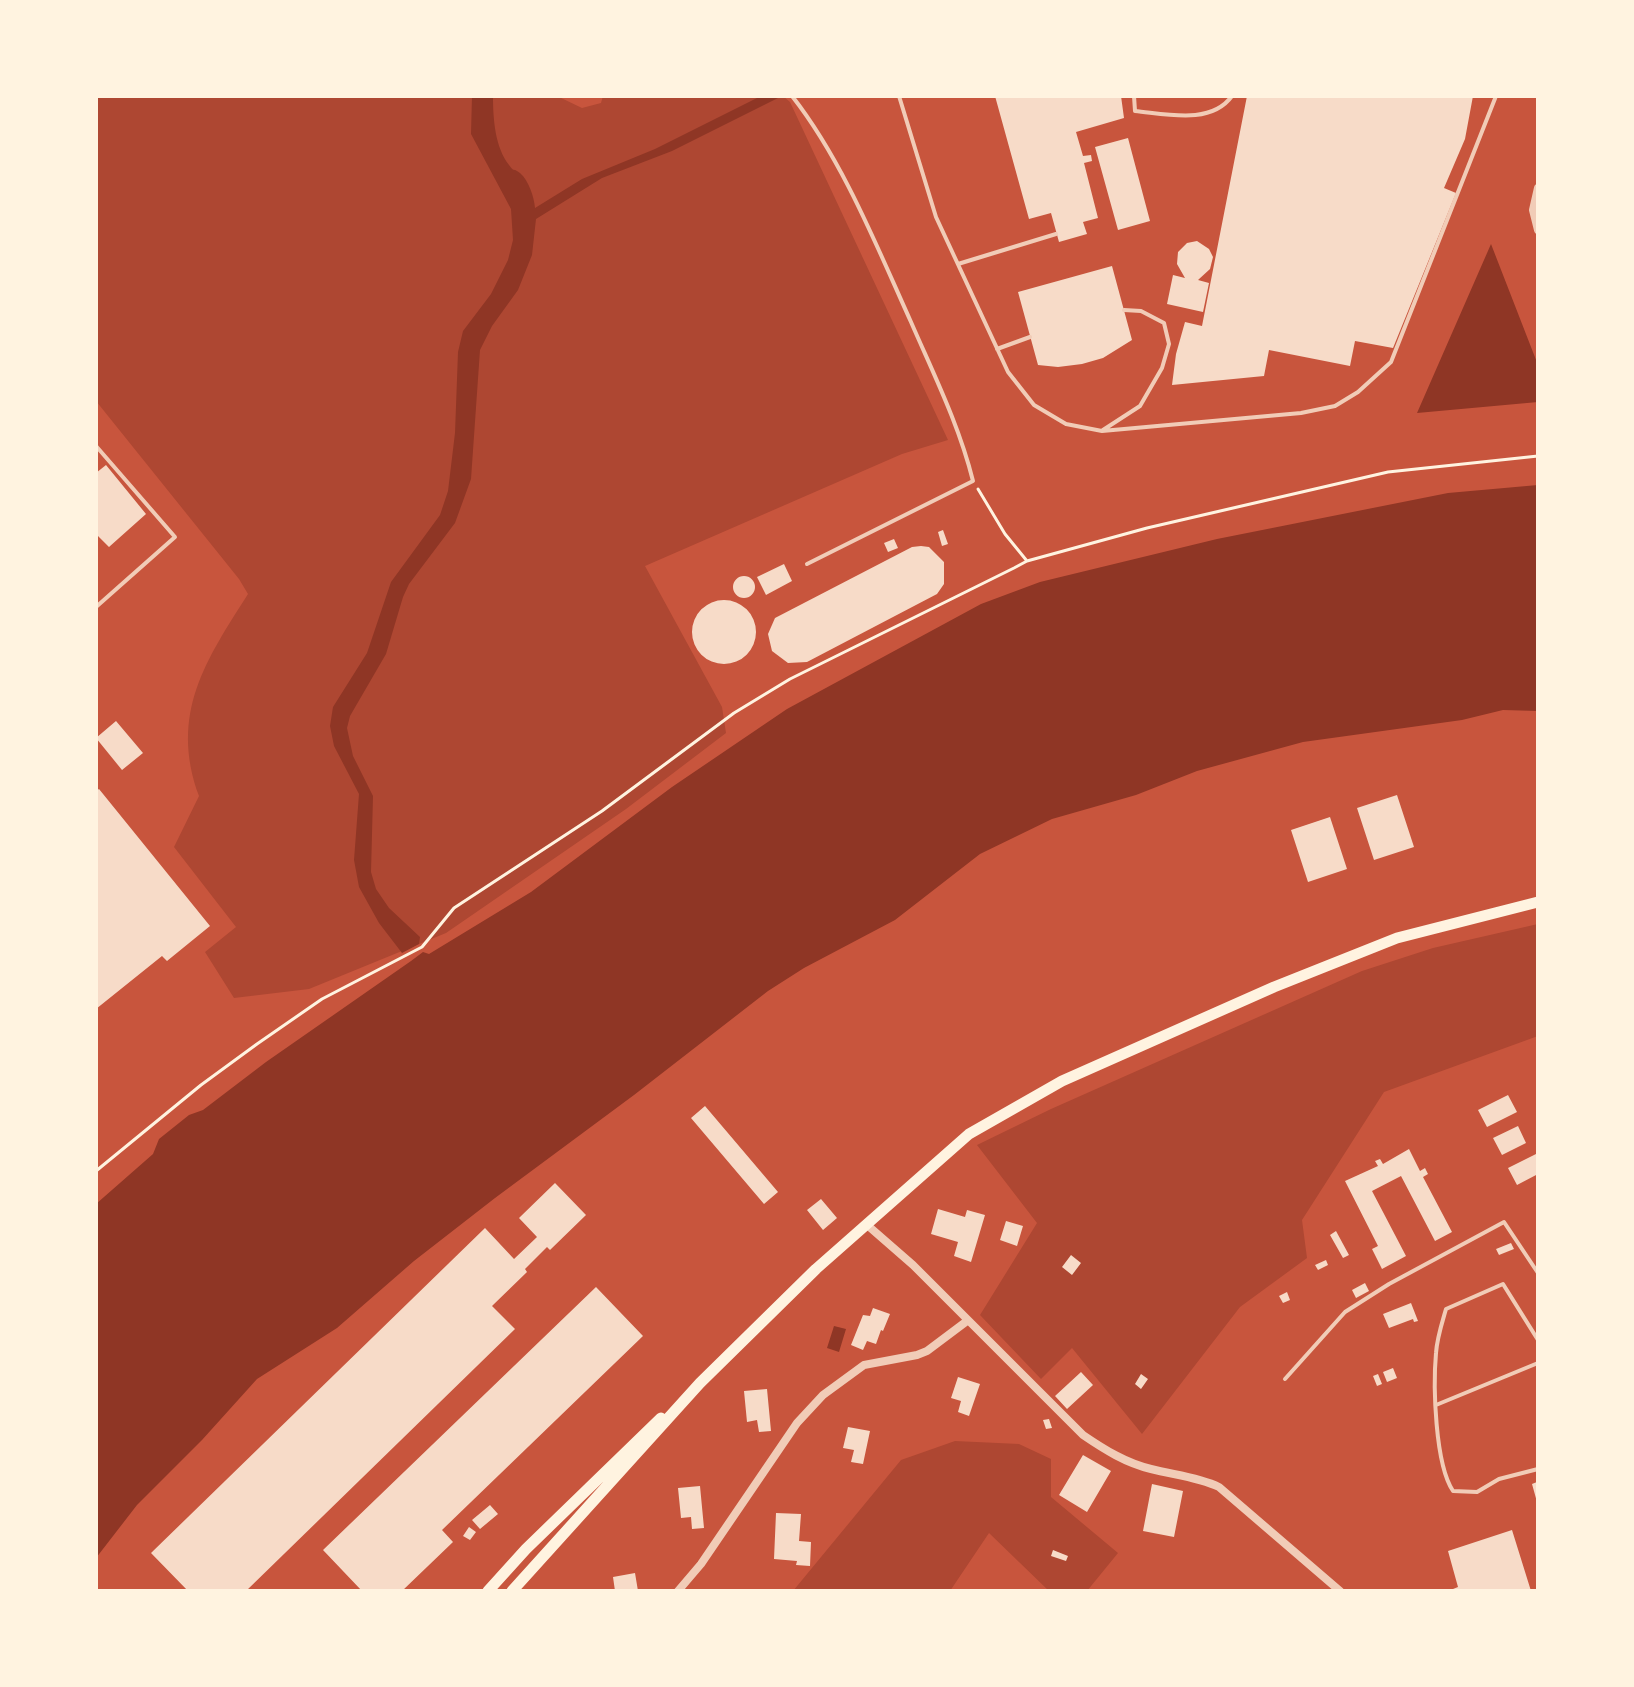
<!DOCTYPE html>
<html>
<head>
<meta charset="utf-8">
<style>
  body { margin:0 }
  #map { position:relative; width:1634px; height:1687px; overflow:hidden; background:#c8553d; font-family:"Playfair Display",serif }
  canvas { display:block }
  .frame { position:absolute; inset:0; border:98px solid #fff3e0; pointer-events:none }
</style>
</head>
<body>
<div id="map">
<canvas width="1634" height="1687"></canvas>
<div class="frame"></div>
</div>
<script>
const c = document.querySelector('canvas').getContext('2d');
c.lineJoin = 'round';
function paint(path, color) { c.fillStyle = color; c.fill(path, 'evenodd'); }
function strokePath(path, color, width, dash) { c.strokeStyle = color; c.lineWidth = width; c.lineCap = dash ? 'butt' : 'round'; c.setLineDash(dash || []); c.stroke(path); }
paint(new Path2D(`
  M96,96h461l25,12 19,-5 2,-7h180l7,6 158,338 -46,14 -257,112 77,141 4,26 -100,76 -180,124 -137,56 -75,9 -29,-46 31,-25 -62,-80 25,-51c-30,-82 7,-136 49,-202l-9,-15 -143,-178z
  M1538,924v112l-154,56 -82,128 5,38 -67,49 -98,127 -70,-86 -31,31 -61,-64 57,-92 -60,-78 74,-36 311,-138 71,-23z
  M955,1441l64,3 32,15v38l67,56 -31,38h-38l-60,-58 -39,58h-157l108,-131z`), '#ae4732');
paint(new Path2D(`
  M472,96h21c0,23 2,51 16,69 6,8 3,2 11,8 9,8 14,24 15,35l47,-29 73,-30 106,-53 19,1 -108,54 -70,27 -66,41 -4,36 -14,35 -26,36 -12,24 -9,129 -16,44 -46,61 -6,13 -17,57 -36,62 -3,12 6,28 20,40 -2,76 5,17 13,19 31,29 -1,7 -17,9 -23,-30 -20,-36 -5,-27 5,-66 -25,-48 -4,-20 3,-19 34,-54 24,-71 49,-67 8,-24 7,-58 3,-81 5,-21 28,-37 17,-34 5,-20 -2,-31 -40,-75z
  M1491,244l47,121v37l-121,11z
  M1538,485v226l-35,-1 -41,10 -159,22 -106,29 -61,24 -84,24 -72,35 -85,66 -91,48 -36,23 -134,104 -139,103 -81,63 -77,67 -80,51 -55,61 -65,65 -41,53v-354l57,-50 6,-15 30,-24 14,-5 63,-48 145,-101 12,-9 6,2 102,-62 141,-105 115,-78 194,-105 59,-22 177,-43 231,-46z
  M834,1326l12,3 -7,23 -12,-4z`), '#8f3625');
paint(new Path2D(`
  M995,96h126l3,22 -48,14 7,24 8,-1 1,6 -8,2 14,55 -15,4 4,12 -28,8 -8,-29 -22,6z
  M1247,96h226l-8,43 -21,49 12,5 -63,155 -38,-7 -5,25 -81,-16 -5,26 -92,9 4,-31 9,-32 17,4z
  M1128,138l22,83 -32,9 -23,-83z
  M1197,241l12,8 4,8 -3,12 -12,11 11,3 -6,29 -36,-8 6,-29 12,3 -8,-14 1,-12 9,-9z
  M1112,266l20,74 -29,18 -21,6 -24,3 -20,-2 -20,-73z
  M106,465l40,49 -37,33 -11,-11 -2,1v-64z
  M943,530l5,14 -6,2 -4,-14z
  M894,539l4,9 -10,4 -4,-9z
  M921,546l8,1 15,15v22l-7,10 -130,68 -19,1 -16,-12 -4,-17 7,-16 137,-71z
  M784,564l8,17 -26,14 -9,-18z
  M733 587a11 11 0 1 1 22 0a11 11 0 1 1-22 0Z
  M692 632a32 32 0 1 1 64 0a32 32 0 1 1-64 0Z
  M116,721l27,32 -21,17 -26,-32z
  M99,789l111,137 -43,35 -5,-5 -66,53v-218z
  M1397,795l17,52 -40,13 -17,-52z
  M1330,817l17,52 -39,13 -17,-52z
  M1508,1095l9,17 -30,15 -9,-17z
  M705,1106l73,86 -14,12 -73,-86z
  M1518,1126l8,17 -24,12 -9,-17z
  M1409,1149l11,22 5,-3 3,6 -5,3 29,55 -17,9 -34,-65 -29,15 34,65 -24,13 -10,-20 6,-3 -33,-65 33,-15 -3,-5 5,-2 3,5z
  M1538,1153v21l-21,11 -9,-17z
  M555,1183l31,32 -36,35 -3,-3 -22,22 2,3 -35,34 23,23 -269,262h-58l-37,-38 334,-325 29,31 23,-22 -18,-19z
  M821,1199l16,19 -14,12 -16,-20z
  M938,1209l27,8 2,-7 18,5 -14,47 -17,-6 4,-14 -27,-8z
  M1006,1221l17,5 -6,20 -17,-6z
  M1336,1231l13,24 -6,3 -13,-23z
  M1511,1243l3,6 -15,6 -3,-6z
  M1071,1255l10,8 -9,12 -10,-8z
  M1326,1260l2,5 -10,5 -3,-5z
  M1365,1283l4,8 -13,7 -4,-8z
  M596,1287l47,49 -201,194 11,12 -51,49h-40l-39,-41z
  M1287,1292l3,8 -7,3 -4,-7z
  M1411,1303l7,18 -4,1 -1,-3 -24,9 -6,-14z
  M873,1308l17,6 -7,17 -2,-1 -5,14 -9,-3 -4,9 -12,-5 12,-30 7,1z
  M1393,1368l4,10 -10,4 -4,-10z
  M1081,1372l12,13 -26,24 -12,-13z
  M1141,1374l7,5 -7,10 -6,-5z
  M1378,1374l4,10 -5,2 -4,-10z
  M958,1377l22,7 -11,32 -11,-4 3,-11 -10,-3z
  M767,1389l4,42 -12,1 -2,-12 -10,2 -3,-31z
  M1049,1419l3,9 -6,1 -3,-9z
  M848,1427l22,4 -7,33 -12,-2 3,-12 -11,-2z
  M1083,1455l28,16 -24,41 -28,-17z
  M1537,1482l1,20h-1l-5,-18z
  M1152,1484l31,7 -9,46 -31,-6z
  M700,1486l4,42 -12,1 -1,-12 -10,1 -3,-30z
  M490,1505l8,9 -18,15 -8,-9z
  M776,1513l25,1 -2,27 12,1 -1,24 -14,-1 1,-4 -23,-2z
  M469,1527l7,5 -6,8 -7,-4z
  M1512,1530l19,61h-83l10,-4 -10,-36z
  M1053,1550l15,6 -2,5 -15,-5z
  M635,1573l3,18h-23l-2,-14z`), '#f7dbc8');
strokePath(new Path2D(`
  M978,489l27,45 22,27
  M96,1171l105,-86 56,-41 65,-45 100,-52 32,-39 148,-97 132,-98 56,-34 224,-111 13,-7 120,-33 241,-56 150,-16`), '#fff3e0', 3);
strokePath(new Path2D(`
  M792,96c51,65 85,151 119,226 23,53 48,103 62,159l-166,83
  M899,96l37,121 72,155 26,33 32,19 36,7 199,-18 34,-7 23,-14 33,-30 105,-266
  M1134,96l1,15c32,3 76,14 97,-15
  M958,264l98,-30
  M997,349l33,-12
  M1103,430l37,-24 22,-38 7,-24 -5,-21 -23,-12 -17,-1
  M96,446l79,91 -79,70
  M1538,1340l-35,-56 -57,25c-4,14 -9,29 -10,44 -3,33 -1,111 17,138l24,1 22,-13 39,-10
  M1285,1379l60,-67 44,-28 115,-62 34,51
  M1436,1405l102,-42`), '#f1ccb7', 4);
strokePath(new Path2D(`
  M1538,188l-5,22 5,20
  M866,1224l47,41 170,170c22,15 43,28 68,34 23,6 47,8 68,18l121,104
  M678,1591l23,-27 96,-141 26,-28 41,-30 53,-10 10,-4 40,-30`), '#f1ccb7', 8);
strokePath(new Path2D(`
  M488,1591l38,-42 135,-131
  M512,1591l188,-208 116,-114 153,-135 93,-53 212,-94 123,-49 141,-36`), '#fff3e0', 11);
</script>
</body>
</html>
